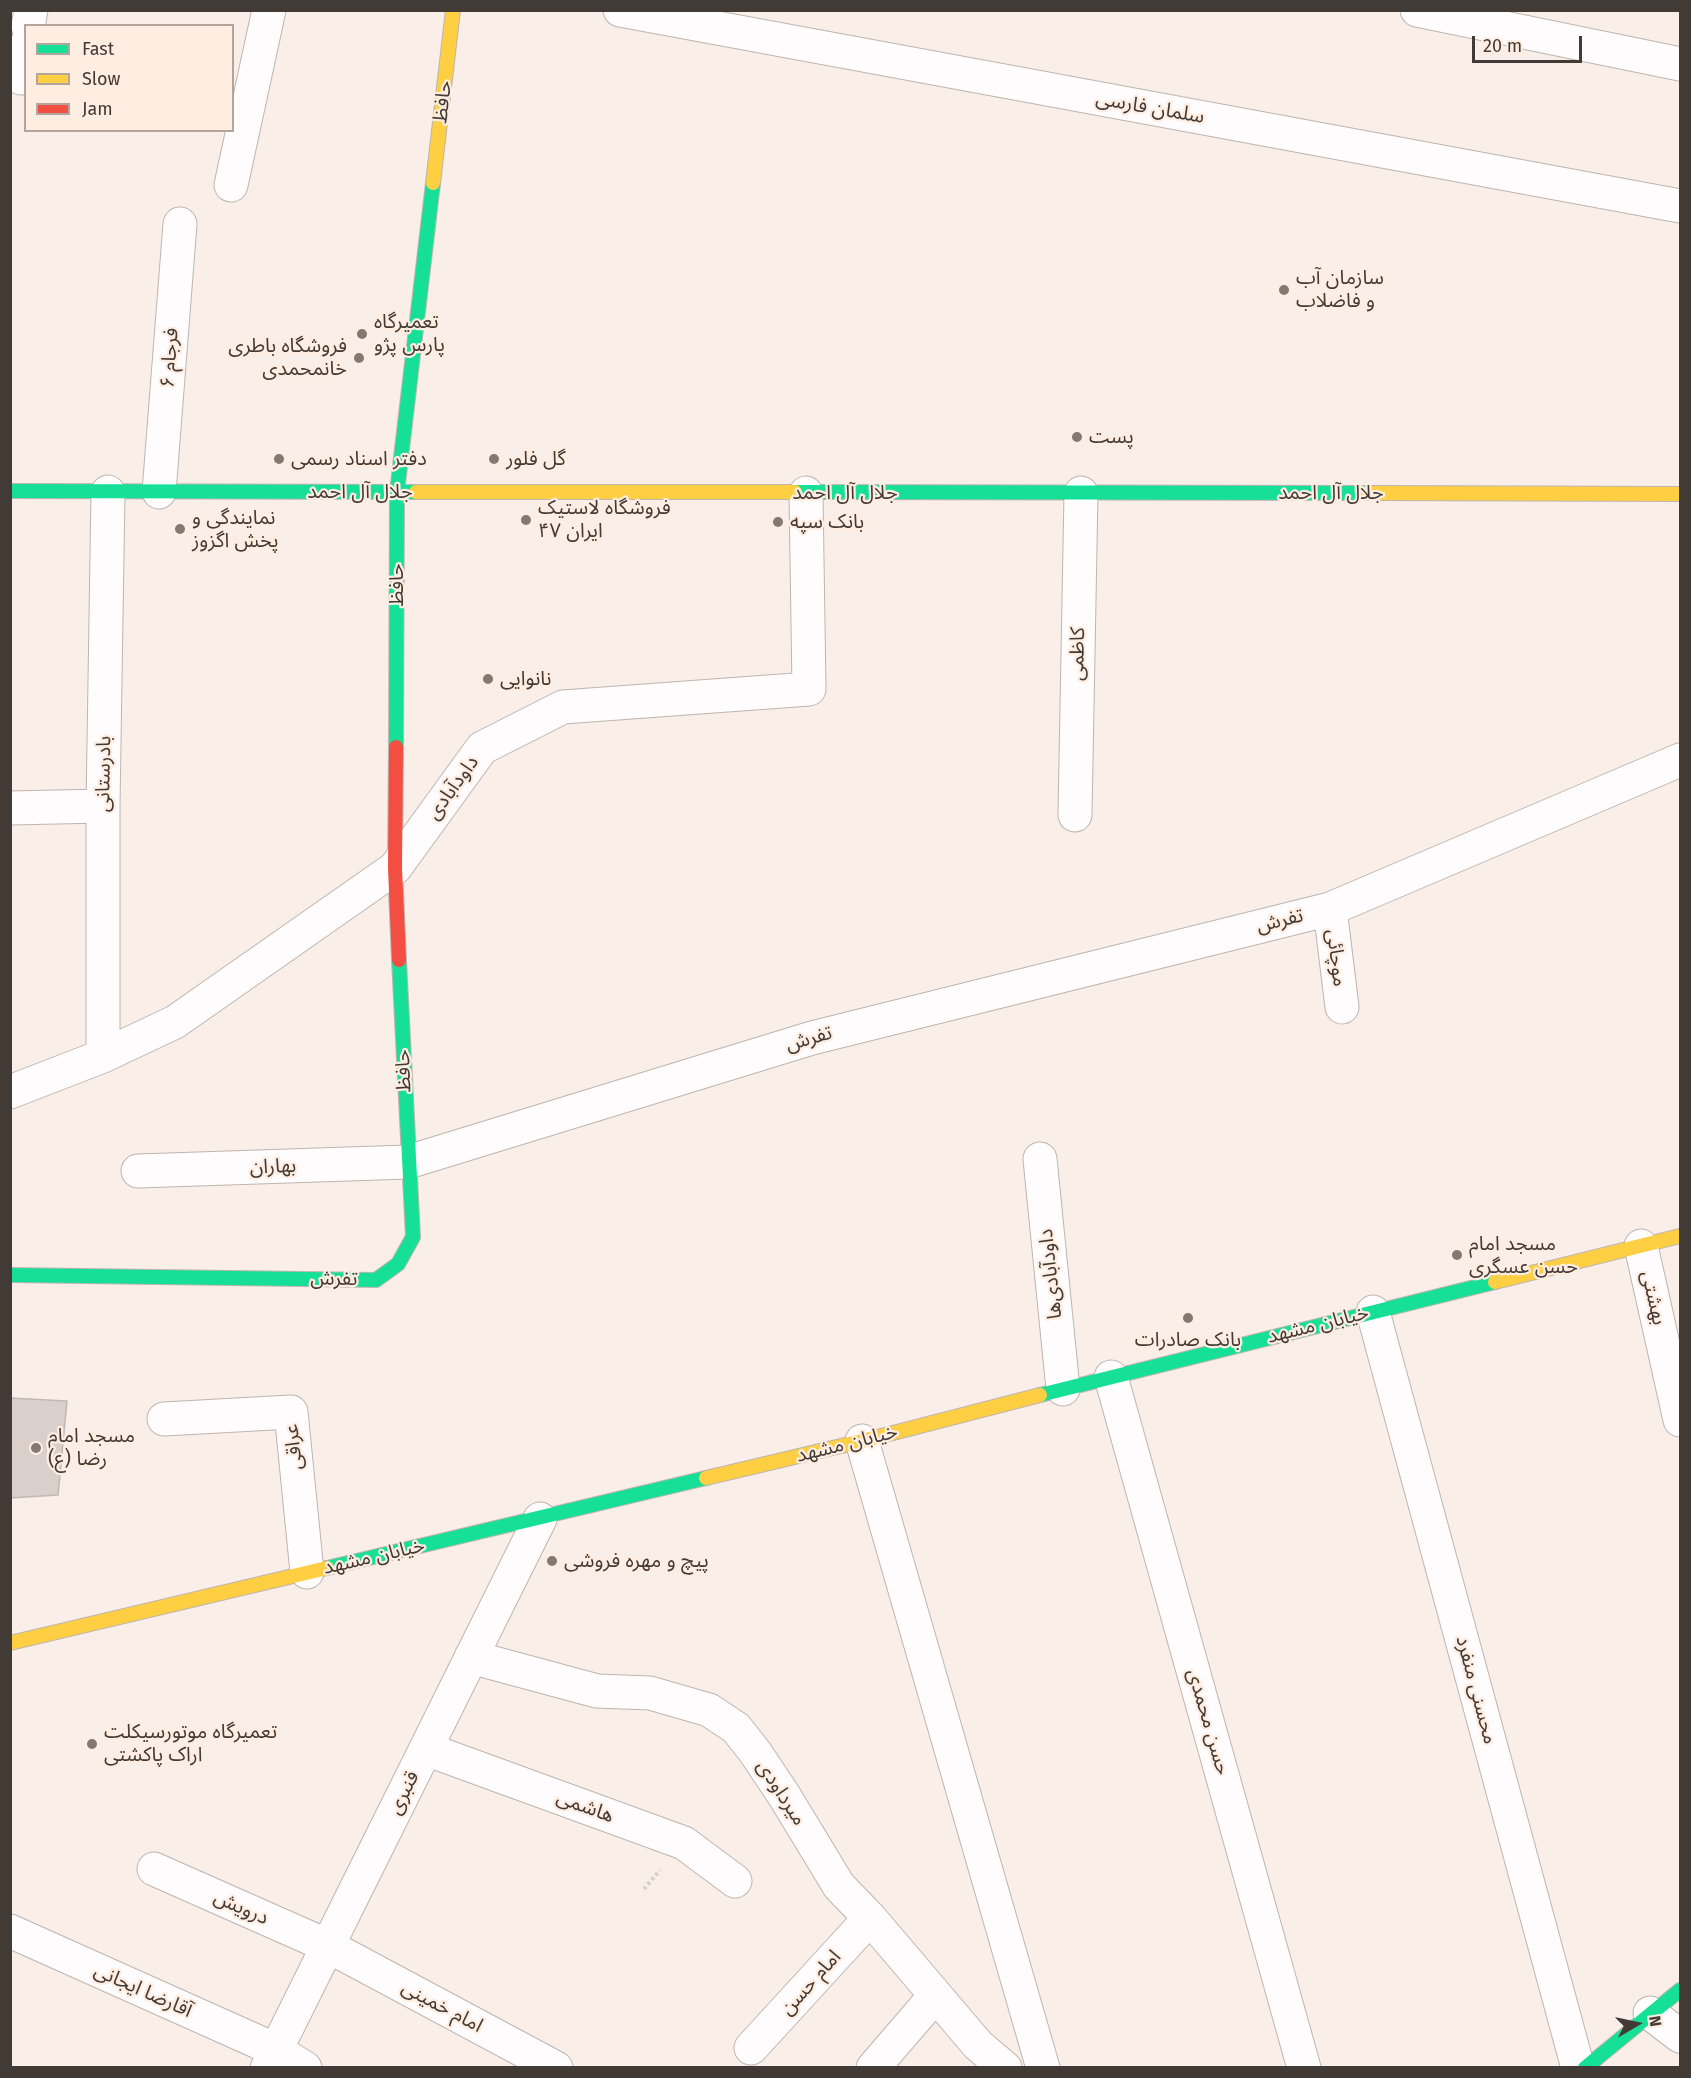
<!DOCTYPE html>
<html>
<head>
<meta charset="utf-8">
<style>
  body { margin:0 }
  #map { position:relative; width:1691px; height:2078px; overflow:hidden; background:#f9eee8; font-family:"Fira Sans",sans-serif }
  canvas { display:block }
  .frame { position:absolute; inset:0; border:12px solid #423a34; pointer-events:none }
  .legend { position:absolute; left:24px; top:24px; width:210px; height:108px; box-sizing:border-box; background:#ffede2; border:2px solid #b3a59c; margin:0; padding:8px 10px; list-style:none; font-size:18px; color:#423a34 }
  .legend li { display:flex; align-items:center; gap:12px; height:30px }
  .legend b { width:30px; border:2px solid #b3a59c }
  .north { position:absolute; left:1607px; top:1994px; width:60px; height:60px; -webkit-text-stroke:4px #ffede2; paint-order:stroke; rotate:81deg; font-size:16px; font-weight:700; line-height:24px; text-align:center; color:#423a34 }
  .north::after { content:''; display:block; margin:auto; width:21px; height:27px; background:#423a34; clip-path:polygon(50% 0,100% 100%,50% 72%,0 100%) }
  .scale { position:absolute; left:1472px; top:36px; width:110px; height:27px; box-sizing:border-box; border:3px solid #423a34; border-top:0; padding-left:8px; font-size:18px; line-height:21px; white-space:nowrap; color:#423a34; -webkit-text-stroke:4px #ffede2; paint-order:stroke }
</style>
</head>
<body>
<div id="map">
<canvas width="1691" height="2078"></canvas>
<div class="frame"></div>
<ul class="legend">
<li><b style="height:8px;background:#16e098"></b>Fast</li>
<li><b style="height:8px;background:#ffcf43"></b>Slow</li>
<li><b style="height:8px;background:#f24e42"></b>Jam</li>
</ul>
<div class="north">N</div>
<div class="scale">20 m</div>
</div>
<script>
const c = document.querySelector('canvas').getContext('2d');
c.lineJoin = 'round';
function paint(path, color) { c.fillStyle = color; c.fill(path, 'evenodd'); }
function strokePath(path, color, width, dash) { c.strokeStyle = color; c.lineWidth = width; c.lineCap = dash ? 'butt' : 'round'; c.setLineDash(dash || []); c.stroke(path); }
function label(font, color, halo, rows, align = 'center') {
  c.font = font + ' "Fira Sans","Noto Sans Arabic",sans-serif'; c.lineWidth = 4.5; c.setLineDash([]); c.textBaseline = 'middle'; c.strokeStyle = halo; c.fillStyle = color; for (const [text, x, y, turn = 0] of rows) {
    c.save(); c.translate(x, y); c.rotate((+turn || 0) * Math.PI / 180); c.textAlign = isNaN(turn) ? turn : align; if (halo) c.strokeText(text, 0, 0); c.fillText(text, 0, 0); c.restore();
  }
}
const building = new Path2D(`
  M10,1398l57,3 -9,94 -48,3z`);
paint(building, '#d9d0cb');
strokePath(building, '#c1b8b3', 1.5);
const street = new Path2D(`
  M620,10l1060,196
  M1417,10l263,54
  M28,26l3,-16
  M21,78l5,-33
  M231,185l38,-175
  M159,492l21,-268
  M10,808l93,-2
  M1075,815l6,-322
  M1330,909l12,98
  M103,1056v-250l5,-314
  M10,1092l93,-36 72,-34 220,-154 87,-120 81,-41 246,-18 -3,-196
  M1040,1159l23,230
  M138,1171l270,-9 404,-124 518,-129 350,-149
  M1641,1246l39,174
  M1373,1312l205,756
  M1111,1377l193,691
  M164,1419l127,-7 16,160
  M862,1441l181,627
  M471,1657l126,34 53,2 59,17 27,18 19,24 30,45 54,89 31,32 108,127 27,23
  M426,1749l258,94 51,38
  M154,1869l174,77 228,122
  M10,1931l266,119 29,18
  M1650,2013l30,23
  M751,2048l119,-130
  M267,2068l273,-549
  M873,2068l62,-72`);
const fast = new Path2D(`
  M10,491l406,1
  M795,492l573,1
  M396,747l1,-255 36,-309
  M10,1275l366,5 22,-16 15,-27 -14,-277
  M1040,1395l455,-113
  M327,1568l379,-90
  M1585,2068l95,-78`);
const slow = new Path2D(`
  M433,183l20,-173
  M416,492h379
  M1368,493l312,1
  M1495,1282l185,-46
  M706,1478l156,-37 178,-46
  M10,1643l317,-75`);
const jam = new Path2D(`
  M396,747l-1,121 4,92`);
strokePath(street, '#beb5b0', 35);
strokePath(fast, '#beb5b0', 16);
strokePath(slow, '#beb5b0', 16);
strokePath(jam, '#beb5b0', 16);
strokePath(new Path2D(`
  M644,1889l16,-19`), '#d3d0ce', 4, [3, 3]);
strokePath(street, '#fefcfc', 33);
strokePath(fast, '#16e098', 14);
strokePath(slow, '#ffcf43', 14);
strokePath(jam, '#f24e42', 14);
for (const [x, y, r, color] of [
  [1284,290,6,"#827973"],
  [362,334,6,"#827973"],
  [359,358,6,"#827973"],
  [1077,437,6,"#827973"],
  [279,459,6,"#827973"],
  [494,459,6,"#827973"],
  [526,520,6,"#827973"],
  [778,522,6,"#827973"],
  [180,529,6,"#827973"],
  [488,679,6,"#827973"],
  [1457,1255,6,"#827973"],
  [1188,1318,6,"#827973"],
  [36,1448,6,"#827973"],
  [552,1561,6,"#827973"],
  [92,1744,6,"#827973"]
]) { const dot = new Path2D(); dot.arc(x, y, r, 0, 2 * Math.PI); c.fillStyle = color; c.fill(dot); strokePath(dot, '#ffede2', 2); }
label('20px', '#423a34', '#ffede2', [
  ["حافظ",443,102,-83],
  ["سلمان فارسی",1150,108,10],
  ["فرجام ۶",170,358,-86],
  ["جلال آل احمد",360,492],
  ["جلال آل احمد",845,493],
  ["جلال آل احمد",1331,493],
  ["حافظ",397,585,-90],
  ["کاظمی",1078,654,-89],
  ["بادرستانی",104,774,-89],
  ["داودآبادی",453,788,-54],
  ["تفرش",1280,921,-14],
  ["موچائی",1336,958,83],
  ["تفرش",809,1039,-16],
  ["حافظ",404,1071,-92],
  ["بهاران",273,1167,-2],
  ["داودآبادی‌ها",1051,1274,-96],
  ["تفرش",334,1279,1],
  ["بهشتی",1653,1298,77],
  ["خیابان مشهد",1318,1325,-14],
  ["خیابان مشهد",847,1444,-14],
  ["عراقی",294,1447,-96],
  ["خیابان مشهد",374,1557,-13],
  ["محسنی منفرد",1476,1690,75],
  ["حسن محمدی",1208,1722,74],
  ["قنبری",404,1793,-64],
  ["میرداودی",781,1793,57],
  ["هاشمی",585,1807,20],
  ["درویش",241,1908,24],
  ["امام حسن",811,1983,-48],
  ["آقارضا ایجانی",143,1991,24],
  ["امام خمینی",442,2007,28]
]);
label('20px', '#423a34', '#ffede2', [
  ["سازمان آب",1296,278],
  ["و فاضلاب",1296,301],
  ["تعمیرگاه",374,322],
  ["پارس پژو",374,345],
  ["فروشگاه باطری",347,346,"right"],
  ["خانمحمدی",347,369,"right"],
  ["پست",1089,437],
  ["دفتر اسناد رسمی",291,459],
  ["گل فلور",506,459],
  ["فروشگاه لاستیک",538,508],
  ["ایران ۴۷",538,531],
  ["نمایندگی و",192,518],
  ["پخش اگزوز",192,541],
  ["بانک سپه",790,522],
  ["نانوایی",500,679],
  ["مسجد امام",1469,1244],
  ["حسن عسگری",1469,1267],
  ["بانک صادرات",1188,1340,"center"],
  ["مسجد امام",48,1436],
  ["رضا (ع)",48,1459],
  ["پیچ و مهره فروشی",564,1561],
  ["تعمیرگاه موتورسیکلت",104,1732],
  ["اراک پاکشتی",104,1755]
], 'left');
</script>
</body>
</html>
